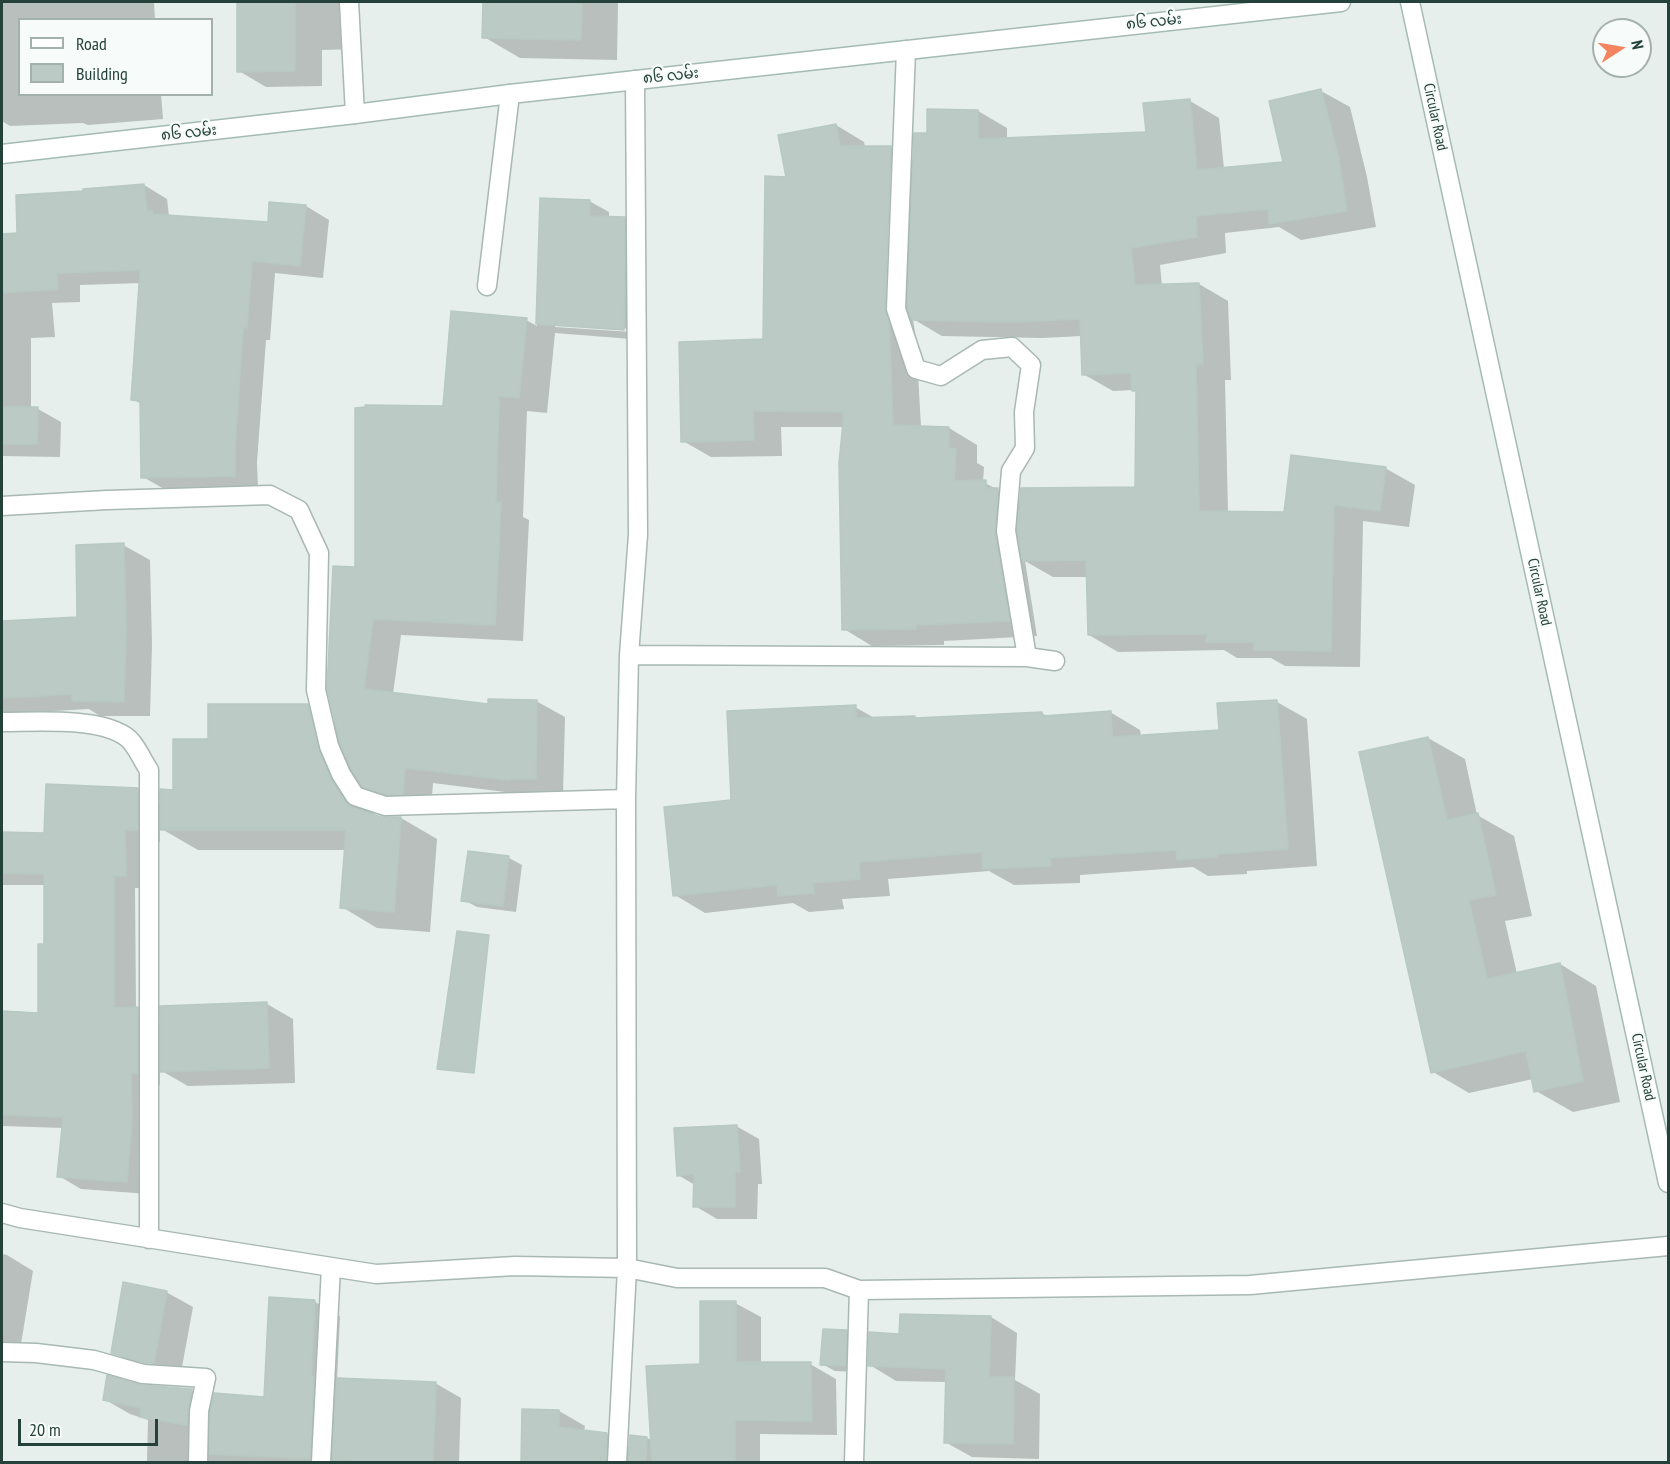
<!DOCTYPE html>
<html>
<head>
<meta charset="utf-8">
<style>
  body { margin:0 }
  #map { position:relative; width:1670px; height:1464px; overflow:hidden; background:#e6efeb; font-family:"PT Sans Narrow",sans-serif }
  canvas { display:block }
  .frame { position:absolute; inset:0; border:3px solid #24423a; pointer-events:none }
  .legend { position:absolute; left:18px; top:18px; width:195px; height:78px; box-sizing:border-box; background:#f7fbf9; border:2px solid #a3b1ad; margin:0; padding:8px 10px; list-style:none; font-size:18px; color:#24423a }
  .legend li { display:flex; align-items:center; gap:12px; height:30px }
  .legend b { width:30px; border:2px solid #a3b1ad }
  .north { position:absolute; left:1592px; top:18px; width:60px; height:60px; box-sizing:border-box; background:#f7fbf9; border:2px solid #a3b1ad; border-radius:50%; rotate:78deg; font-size:16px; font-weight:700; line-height:24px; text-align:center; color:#24423a }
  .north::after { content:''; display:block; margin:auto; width:21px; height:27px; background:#f4845f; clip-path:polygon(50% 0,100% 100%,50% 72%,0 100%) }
  .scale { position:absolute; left:18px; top:1419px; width:140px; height:27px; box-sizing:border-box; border:3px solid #24423a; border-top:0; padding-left:8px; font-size:18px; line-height:21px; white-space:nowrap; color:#24423a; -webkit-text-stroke:4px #f7fbf9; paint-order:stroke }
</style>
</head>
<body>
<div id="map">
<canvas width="1670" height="1464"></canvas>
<div class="frame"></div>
<ul class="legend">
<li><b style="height:8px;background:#fff"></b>Road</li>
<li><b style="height:16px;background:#bbcac4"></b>Building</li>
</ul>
<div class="north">N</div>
<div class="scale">20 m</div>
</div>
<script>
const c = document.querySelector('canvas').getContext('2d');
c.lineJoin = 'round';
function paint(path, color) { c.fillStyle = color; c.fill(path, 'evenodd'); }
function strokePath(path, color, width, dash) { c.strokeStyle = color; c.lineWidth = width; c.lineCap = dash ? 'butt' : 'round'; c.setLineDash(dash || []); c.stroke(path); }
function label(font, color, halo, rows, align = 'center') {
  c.font = font + ' "PT Sans Narrow","Noto Sans Myanmar",sans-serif'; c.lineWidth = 4.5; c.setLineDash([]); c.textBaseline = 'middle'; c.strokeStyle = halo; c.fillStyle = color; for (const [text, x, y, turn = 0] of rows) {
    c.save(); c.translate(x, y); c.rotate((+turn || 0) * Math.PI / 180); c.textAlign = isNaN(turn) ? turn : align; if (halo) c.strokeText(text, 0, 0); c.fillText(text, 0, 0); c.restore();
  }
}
paint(new Path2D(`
  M2,2h152l1,18h-135v74h141l2,25 -75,6 -5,-2 -73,3 -8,-5z
  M239,2h115l1,47 -33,1v36l-56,1 -27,-16z
  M485,2h133l-1,58 -97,-2 -36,-21z
  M1321,91l29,16 17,70 9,50 -75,13 -22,-13 -54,6 1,20 -66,12 2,21 37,-2 29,17 3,79h-6l3,133 57,1 100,-46 30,17 -6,42 -46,-6 -3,146 -75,-1 -14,-8h-34l-13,-8 -106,2 -29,-17 -1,-58h-35l-28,-16 12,75 -93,5v4l-72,1 -28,-17v-202h-63l1,29 -71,1 -28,-16 82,-100 23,-163 48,-53 28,17 1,5h26l23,14 14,-26 50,-24 29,17v12l141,-7 42,-32 29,17 5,51 61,-5zM889,161h3l-6,155h-3zM913,319l29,17 100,2 40,-2 1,38 30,17 21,-1 3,2 -1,97 -115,13 -38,-20 1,-15 -7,-4v-18l-28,-17 -28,-1 -5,-88z
  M144,185l23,14 2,17 100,7 37,-17 23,14 -6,58 -48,-5 -5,67h-4l-9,122 1,26 -92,2 -23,-13 -2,-73 -8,-5 8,-116 -61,2v17l-28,1 3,34 -24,1v71h7l23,13 -1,35 -58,-1v-221l17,-1 66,-42z
  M541,199l48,2 20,11v6h15l20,12v110l-89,-7 -8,80 -20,-2 -4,106 6,3 -6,121 -122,-6 -8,59 96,12 47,-5 29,16 -2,78 -26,1 -104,-13 -2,27 -39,-8 -29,-17 -6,-6 9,22 10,16 25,1 36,21 -7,93 -53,-4 -35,-21 4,-57h-148l-38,-22v14h-13l1,46h-13l1,121 26,14 105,-19 26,15 2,64 -107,3 -28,-16v15h-7l-4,109 -68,-5 -22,-13 5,-48 -62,-2v-113l37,1 6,-69v-60h-43v-51l43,1 92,-45 25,14 13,-13 34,-50 98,-35 30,17 19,-155 88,-160 82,-88 11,6zM555,324l77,5v3l-77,-5z
  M123,545l27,15 2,85 -2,71h-50l-11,-7 -87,5v-91l77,-4z
  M1277,702l30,17 10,147 -70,5v3l-39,2 -15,-9 -113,8v8l-66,2 -25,-14 -101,8 2,17 -48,3 2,10 -35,3 -16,-9 -88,10 -30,-18 58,-94 122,-94 21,12 38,-2 5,3 123,-7 6,4 62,-5 30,18 1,6 79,-5z
  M1428,738l37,21 12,56 37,21 18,80 -27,5 12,53 43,-10 36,22 24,116 -47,10 -37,-21 -3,-12 -64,14 -36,-21z
  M469,853l40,5 13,7 -6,47 -39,-5 -13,-7z
  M736,1126l23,13 3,45h-4l-1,35h-40l-22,-13v-21l-17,-10z
  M2,1254l5,1 26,16 -13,79 -18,-3z
  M166,1292l27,15 -13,71 -41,-10 -26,-16zM138,1359l15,4 -1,3 -14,-3z
  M315,1302l25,14 -3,64 98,3 26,15 -2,64h-312l1,-42 -18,-6 -26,-15 38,-12 50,4 22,13 51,-6z
  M735,1303l26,14v47h49l26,15 1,56 -77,-1v28h-238l2,-51h35l26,15 -1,6 23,2 23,14 1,-11 21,2 49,-73z
  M991,1317l26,16 -2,47 25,14 -1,65 -67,-2 -27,-15 2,-60 -51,-1 -26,-16 31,-29z
  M846,1332l13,7 -1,33 -23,-1 -13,-7z`), '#0003');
const building = new Path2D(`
  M237,2h58v69l-58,1z
  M483,2h99l-1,38 -99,-2z
  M1321,89l18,70 8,52 -78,13 -1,-15 -72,7 1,21 -66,11 4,37 64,-2 4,81h-7l3,147 85,1 7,-57 95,12 -6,44 -46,-6 -3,146 -77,-1v-8h-48l1,-8 -119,1 -2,-75 -64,1 -5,-30 4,-43 114,-1 1,-96h-4l-1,-18 -49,2 -2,-56 -69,3 -99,-2 -5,-13 7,-174h13v-24l51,1v29l168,-7 -3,-29 47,-4 7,71 86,-8 -14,-61z
  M836,124l4,22h51l-6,163 4,13 4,103 56,2v21l7,1 -2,32 32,-1v8h12l-3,45 15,88 -94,4v4l-74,1 -3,-167 5,-51 -91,-1 1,29 -73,2 -2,-100 84,-3 2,-163 21,1 -8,-42z
  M144,184l3,27h5v3l116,8 1,-20 37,3 -6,61 -48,-5 -5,67 -4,-1 -8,121v28l-94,2 -1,-77 -9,-1 9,-130 -83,3 1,16 -56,4v-59l15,-1 -1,-38 67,-4v-2z
  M540,198l50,2 -1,16 36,1 -1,113 -88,-6z
  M451,311l76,7 -8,80 -20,-2 -3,106h5l-6,123 -122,-6 -9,70 124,15v-5l49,1 -1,79h-27v1l-104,-12 -2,26 -16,1 -25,-8 -11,-18 -11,-27 -13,-53 6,-123 22,1v-159l10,-1v-2l78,1z
  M2,407h36l-1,37h-35z
  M124,543l2,86 -2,73 -52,-1v-7l-70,4v-77l75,-4 -1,-72z
  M1277,700l11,149 -71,5v3l-40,3 -1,-10 -126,8 1,8 -68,3 -1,-17 -123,10 1,17 -47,4 1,10 -36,3 -1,-11 -104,11 -9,-89 67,-7 -4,-89 129,-6v13l59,-2v2l127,-6 1,4 68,-5 1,26 107,-7 -2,-27z
  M208,704h100l11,46 12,29 15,23 5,5 30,10h20l-7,95 -54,-4 6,-78h-186v-41l13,1v-51h35z
  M1428,737l19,83 31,-7 18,82 -27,5 18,79 73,-16 23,118 -49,11 -8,-41 -95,22 -72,-321z
  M46,784l92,4v42h-13l1,46h-12v132l24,-1v66h-7l1,45 -5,64 -70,-5 6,-60 -61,-2v-104l36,2v-69h6v-70l-42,-1v-41l42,1z
  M468,851l41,5 -6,50 -42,-5z
  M457,931l32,4 -15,138 -37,-4z
  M267,1002l2,66 -109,4v-66z
  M737,1125l3,47h-5v35h-42l1,-33 -17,2 -3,-48z
  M123,1282l44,9 -13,72h-9l-34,-10z
  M269,1297l46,3 -4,77h3l-4,82 -101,-5 1,-42 4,-19 50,4z
  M700,1301h36v61h75l1,59 -77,-1v42h-83l-6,-96 54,-2z
  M900,1314l91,2 -2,61h25l-1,67 -69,-1 2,-74 -78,-3 1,-34 30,2z
  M823,1329l24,1 -1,36 -26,-1z
  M107,1375l35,10 50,4 -4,20 -1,16 -47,-8 1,-9 -38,-8z
  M337,1378l99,4 -3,80h-83l1,-1 -19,-1z
  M522,1409l37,1v17l48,6 -1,29h-85z
  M630,1435l17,2 -1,25h-18z`);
paint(building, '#bbcac4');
strokePath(building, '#b8c9c2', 1.5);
const lane = new Path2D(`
  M487,286l23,-192`);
const street = new Path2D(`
  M349,2l6,112
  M906,50l-10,259 20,60 25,7 41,-26 30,-3 19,18 -7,47 1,36 -14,23 -5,60 21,126
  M635,80l3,455 -9,120 -3,144 1,469 50,10h148l34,12 391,-5 418,-39
  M2,506l105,-6 163,-5 29,15 20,43 -3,137 13,56 12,28 14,22 30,10 241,-7
  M629,655l398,2 28,4
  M2,722c33,0 95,-5 123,14 10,6 17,24 24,34v469
  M2,1213l18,5 356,56 139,-8 112,2 -10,194
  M2,1352l34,1 58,7 49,14 63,4 -7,33 -1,51
  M321,1462l10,-195
  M854,1462l5,-172`);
const secondary = new Path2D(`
  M1410,2l258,1181
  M2,154l353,-40 155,-20 831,-92`);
strokePath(lane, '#a8b8b2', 21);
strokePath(street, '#a8b8b2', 21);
strokePath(secondary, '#a4bbb3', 21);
strokePath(lane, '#fff', 18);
strokePath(street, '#fff', 18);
strokePath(secondary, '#fff', 18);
label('15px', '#24423a', '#f7fbf9', [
  ["၈၆ လမ်း",1154,22,-6],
  ["၈၆ လမ်း",671,76,-6],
  ["Circular Road",1435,117,78],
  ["၈၆ လမ်း",189,133,-6],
  ["Circular Road",1539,592,78],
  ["Circular Road",1643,1067,78]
]);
</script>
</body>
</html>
